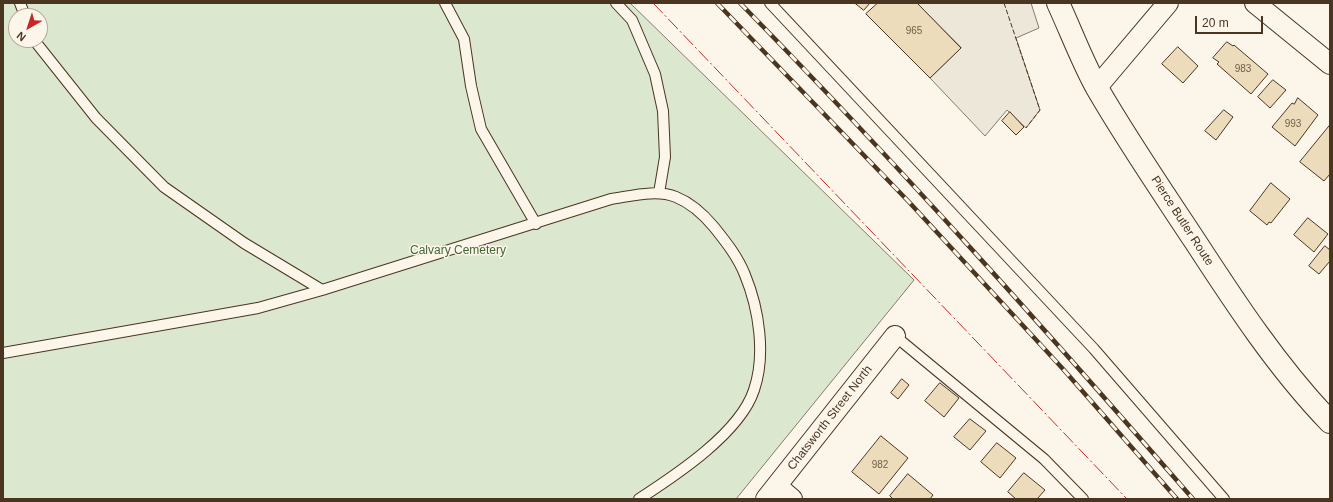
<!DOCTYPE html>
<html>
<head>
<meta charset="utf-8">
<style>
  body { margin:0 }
  #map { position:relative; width:1333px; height:502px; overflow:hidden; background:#fbf6e9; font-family:Arial,sans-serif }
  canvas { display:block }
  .frame { position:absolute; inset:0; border:4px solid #4a3520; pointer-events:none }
  .north { position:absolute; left:8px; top:8px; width:40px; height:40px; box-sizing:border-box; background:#fbf6e9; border:1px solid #b4a999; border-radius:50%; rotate:219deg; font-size:11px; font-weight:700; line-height:16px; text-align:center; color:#4a3520 }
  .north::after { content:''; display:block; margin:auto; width:14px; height:18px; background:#c62828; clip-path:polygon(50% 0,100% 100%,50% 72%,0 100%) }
  .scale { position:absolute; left:1195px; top:16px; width:68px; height:18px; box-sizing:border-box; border:2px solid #4a3520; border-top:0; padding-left:5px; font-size:12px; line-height:14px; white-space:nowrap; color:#4a3520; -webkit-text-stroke:3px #fbf6e9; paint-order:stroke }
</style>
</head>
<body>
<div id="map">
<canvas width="1333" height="502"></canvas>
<div class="frame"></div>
<div class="north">N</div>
<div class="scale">20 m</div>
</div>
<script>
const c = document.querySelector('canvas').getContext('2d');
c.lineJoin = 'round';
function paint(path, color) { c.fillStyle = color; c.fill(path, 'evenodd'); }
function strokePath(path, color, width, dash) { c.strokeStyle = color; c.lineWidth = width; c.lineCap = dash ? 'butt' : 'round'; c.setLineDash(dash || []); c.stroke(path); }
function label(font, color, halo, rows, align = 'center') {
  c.font = font + ' Arial,sans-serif'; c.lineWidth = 3; c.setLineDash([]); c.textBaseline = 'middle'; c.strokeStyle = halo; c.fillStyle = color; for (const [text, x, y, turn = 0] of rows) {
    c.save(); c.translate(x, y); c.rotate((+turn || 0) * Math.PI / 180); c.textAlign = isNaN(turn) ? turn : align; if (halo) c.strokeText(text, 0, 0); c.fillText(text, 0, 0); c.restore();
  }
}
const green = new Path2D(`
  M3,3h627l284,277 -178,219h-733zM16,16h24v24h-24z`);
paint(green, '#dce7d0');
strokePath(green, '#887966', 1);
const parking = new Path2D(`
  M917,3h114l8,25 -23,10 24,72 -14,18 -19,-18 -22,26 -55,-58 31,-30z`);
paint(parking, '#ede7d9');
strokePath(parking, '#887966', 1);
const building = new Path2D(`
  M855,3h15l-6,7z
  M878,3h39l44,45 -31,30 -64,-64z
  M1227,42l6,4 1,-1 34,29 -17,20 -34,-30 2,-2 -6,-4z
  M1178,47l20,19 -15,17 -21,-19z
  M1273,80l13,10 -16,18 -12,-11z
  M1298,98l20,17 -23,31 -23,-19 20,-24 2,1z
  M1224,110l9,7 -17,23 -11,-9z
  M1010,112l14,15 -8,8 -14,-14z
  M1330,125v49l-6,7 -24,-19z
  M1271,183l19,16 -19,24 -2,-1 -2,3 -17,-14z
  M1308,218l20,16 -14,18 -20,-17z
  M1325,246l5,4v11l-11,13 -10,-8z
  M902,379l7,6 -11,14 -7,-6z
  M940,383l19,15 -15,19 -19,-16z
  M970,419l16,12 -16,19 -16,-13z
  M881,436l27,22 -29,36 -27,-22z
  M997,443l19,15 -16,20 -19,-16z
  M1024,473l21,17 -8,9h-21l-8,-7z
  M908,474l25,21 -3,4h-37l-3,-3z`);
paint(building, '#ecdcbc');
strokePath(building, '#4a3520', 1);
const lane = new Path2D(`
  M20,3l5,13
  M445,3l19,36 7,47 10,43 55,95
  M616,3l16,17 23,54 8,37 2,46 -6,36
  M770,3l324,346 130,150
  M34,40l62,78 68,69 80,56 78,47
  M895,336l149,123 39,40
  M3,353l255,-45 64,-18 289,-91c21,-3 45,-10 65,-2 15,6 28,18 38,30 12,15 24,30 31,48 14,34 21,80 9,115 -14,43 -78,85 -115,109`);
const street = new Path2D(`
  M1255,3l75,61
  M1097,87l71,-84
  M777,486l15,13
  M766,499l129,-163`);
const secondary = new Path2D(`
  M1058,3c13,28 24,58 39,85 30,52 65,103 98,153 41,63 83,127 135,181`);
strokePath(lane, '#4a3520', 12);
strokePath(street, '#4a3520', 22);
strokePath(secondary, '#4a3520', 24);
strokePath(lane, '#fbf6e9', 10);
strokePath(street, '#fbf6e9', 20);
strokePath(secondary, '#fbf6e9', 22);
const rail = new Path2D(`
  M717,3l192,199 154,167 114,130
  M740,3c157,160 306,327 453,496`);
strokePath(rail, '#4a3520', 4.5);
strokePath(rail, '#fbf6e9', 3, [9]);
strokePath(new Path2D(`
  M1004,3l36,107 -14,18`), '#4a3520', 1, [5, 2]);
strokePath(new Path2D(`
  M653,3l474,496`), '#c62828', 1, [14, 3, 2, 3]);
label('10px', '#725f47', null, [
  ["965",914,31],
  ["983",1243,69],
  ["993",1293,124],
  ["982",880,465]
]);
label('12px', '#4a3520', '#fbf6e9', [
  ["Pierce Butler Route",1182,221,57],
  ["Chatsworth Street North",830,418,-52]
]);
label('12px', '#436837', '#fbf6e9', [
  ["Calvary Cemetery",458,251]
]);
</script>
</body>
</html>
